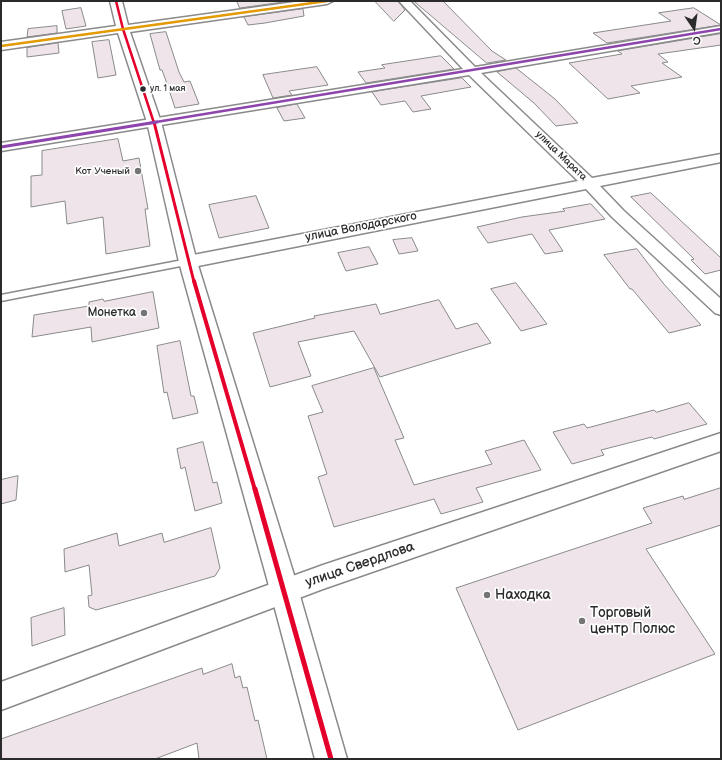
<!DOCTYPE html>
<html>
<head>
<meta charset="utf-8">
<style>
  body { margin:0 }
  #map { position:relative; width:722px; height:760px; overflow:hidden; background:#fff; font-family:"Balsamiq Sans",sans-serif }
  canvas { display:block }
  .frame { position:absolute; inset:0; border:2px solid #2b2b2b; pointer-events:none }
  .north { position:absolute; left:674px; top:8px; width:40px; height:40px; -webkit-text-stroke:3px #fff; paint-order:stroke; rotate:167deg; font-size:11px; font-weight:700; line-height:16px; text-align:center; color:#2b2b2b }
  .north::after { content:''; display:block; margin:auto; width:14px; height:18px; background:#2b2b2b; clip-path:polygon(50% 0,100% 100%,50% 72%,0 100%) }
</style>
</head>
<body>
<div id="map">
<canvas width="722" height="760"></canvas>
<div class="frame"></div>
<div class="north">С</div>
</div>
<script>
const c = document.querySelector('canvas').getContext('2d');
c.lineJoin = 'round';
function paint(path, color) { c.fillStyle = color; c.fill(path, 'evenodd'); }
function strokePath(path, color, width, dash) { c.strokeStyle = color; c.lineWidth = width; c.lineCap = dash ? 'butt' : 'round'; c.setLineDash(dash || []); c.stroke(path); }
function label(font, color, halo, rows, align = 'center') {
  c.font = font + ' "Balsamiq Sans",sans-serif'; c.lineWidth = 3.5; c.setLineDash([]); c.textBaseline = 'middle'; c.strokeStyle = halo; c.fillStyle = color; for (const [text, x, y, turn = 0] of rows) {
    c.save(); c.translate(x, y); c.rotate((+turn || 0) * Math.PI / 180); c.textAlign = isNaN(turn) ? turn : align; if (halo) c.strokeText(text, 0, 0); c.fillText(text, 0, 0); c.restore();
  }
}
const building = new Path2D(`
  M237,1h54l-51,7z
  M375,1h23l7,9 -11,11z
  M414,1h29l49,50 14,9 -19,3z
  M81,8l5,18 -20,3 -4,-18z
  M694,8l27,17 -114,18 -14,-10 78,-12 -12,-8z
  M303,9l1,7 -39,7 -17,2 -4,-8z
  M57,26v7l-30,4 1,-8z
  M166,32l13,40 5,10 6,-1 9,23 -24,4 -9,-27 -4,-11h-2l-10,-36z
  M721,34v11l-63,9 10,8 -6,1 20,14 -51,9 9,7 -32,6 -39,-36 53,-9 -4,-3z
  M109,40l7,35 -18,3 -6,-36z
  M58,43l1,10 -32,4v-9z
  M441,56l13,13 -88,14 -8,-11 27,-4 -3,-3z
  M317,67l11,18 -39,6 3,4 -19,3 -10,-23z
  M516,68l39,31 23,24 -22,3 -22,-23 -37,-31z
  M462,78l9,9 -50,9 10,13 -18,3 -8,-11 -24,4 -9,-13z
  M297,104l8,14 -21,3 -7,-13z
  M118,139l5,22 16,-3 9,51h-3l5,37 -44,8 -3,-37 -36,7 -2,-23 -34,6v-31l11,-1v-24z
  M651,193l70,65v12l-16,4 -14,-14 3,-1 -63,-62z
  M256,196l13,32 -50,10 -10,-33z
  M591,204l14,15 -56,11 14,21 -18,3 -13,-20 -44,9 -11,-16 45,-10 43,-6 -2,-2z
  M412,238l6,13 -19,3 -6,-14z
  M369,247l9,17 -32,7 -8,-18z
  M637,249l26,34 38,42 -32,8 -37,-44h-2l-26,-34z
  M516,283l31,41 -26,7 -30,-42z
  M153,292l6,36 -67,14 -1,-15 -59,10 2,-22 55,-9v-4l14,-3 1,2z
  M439,300l17,29 21,-6 14,20 -111,34 -26,-46 -56,11 13,34 -41,11 -17,-54 62,-15 -1,-2 62,-12 4,10z
  M180,341l11,55h3l4,17 -25,6 -6,-27 -3,1 -7,-47z
  M374,368l30,70 -9,2 19,45 78,-21 -7,-13 39,-11 17,30 -65,18 7,14 -42,12 -7,-15 -100,28 -16,-50 9,-3 -19,-58 15,-4 -11,-26z
  M689,403l18,21 -53,15 -2,-2 -51,13 3,5 -32,9 -19,-32 31,-8 3,4 67,-18 2,2z
  M203,442l10,41 4,-1 5,21 -27,8 -10,-44 -4,2 -4,-20z
  M18,476l-2,24 -15,4v-24z
  M721,488v37l-75,24 69,105 -197,76 -62,-142 196,-65 -9,-15 40,-12 1,3z
  M211,528l9,40 -5,8 -41,12 -78,22 -7,-3 -1,-11 4,-1 -3,-30 -24,7 -1,-23 53,-16 2,13 43,-13 2,9z
  M64,608l1,27 -33,11 -1,-28z
  M232,664l3,14 5,-2 3,12 4,-1 8,34 3,-1 9,39h-68l-2,-16 -42,16h-154v-20l201,-71 1,6z`);
paint(building, '#eee4ea');
strokePath(building, '#8a8a8a', 1);
const service = new Path2D(`
  M188,259l4,3 -1,2 -190,37v-6z`);
const minor = new Path2D(`
  M399,1h11l65,66 246,-41v6l-240,41 111,105 129,-24v8l-121,24 24,25 97,88v16l-6,-2 -103,-96 -26,-28 -398,79 -6,-2 -2,-4 2,-4 6,-2 390,-75 -109,-106 -468,76v-8l462,-74z
  M721,433v18l-398,138 -322,121v-28l322,-117z`);
const secondary = new Path2D(`
  M110,1h12l6,24 174,-24h31l-6,3 -197,28 31,90 36,140 97,313 53,184h-32l-49,-184 -87,-313 -32,-140 -29,-89 -117,17v-8l115,-16z`);
strokePath(service, '#8a8a8a', 3);
strokePath(minor, '#8a8a8a', 3);
strokePath(secondary, '#8a8a8a', 3);
paint(service, '#fff');
paint(minor, '#fff');
paint(secondary, '#fff');
strokePath(new Path2D(`
  M116,1l7,28 31,94`), '#e4002b', 2.5);
strokePath(new Path2D(`
  M154,122l40,160`), '#e4002b', 3);
strokePath(new Path2D(`
  M194,281l61,209`), '#e4002b', 4);
strokePath(new Path2D(`
  M255,489l76,270`), '#e4002b', 5);
strokePath(new Path2D(`
  M1,46l326,-45`), '#e39a04', 2.5);
strokePath(new Path2D(`
  M150,123l571,-94`), '#8e44ad', 2.5);
strokePath(new Path2D(`
  M1,147l156,-25`), '#8e44ad', 3);
for (const [x, y, r, color] of [
  [143,89,3.5,"#2b2b2b"],
  [138,171,4,"#757575"],
  [144,313,4,"#757575"],
  [487,595,4,"#757575"],
  [582,621,4,"#757575"]
]) { const dot = new Path2D(); dot.arc(x, y, r, 0, 2 * Math.PI); c.fillStyle = color; c.fill(dot); strokePath(dot, '#fff', 1.5); }
label('9px', '#2b2b2b', '#fff', [
  ["ул. 1 мая",150,89]
], 'left');
label('10px', '#2b2b2b', '#fff', [
  ["улица Марата",561,156,44]
]);
label('10px', '#2b2b2b', '#fff', [
  ["Кот Ученый",130,171]
], 'right');
label('12px', '#2b2b2b', '#fff', [
  ["улица Володарского",361,227,-11]
]);
label('12px', '#2b2b2b', '#fff', [
  ["Монетка",136,313]
], 'right');
label('14px', '#2b2b2b', '#fff', [
  ["улица Свердлова",360,565,-19]
]);
label('14px', '#2b2b2b', '#fff', [
  ["Находка",495,595],
  ["Торговый",590,613],
  ["центр Полюс",590,629]
], 'left');
</script>
</body>
</html>
